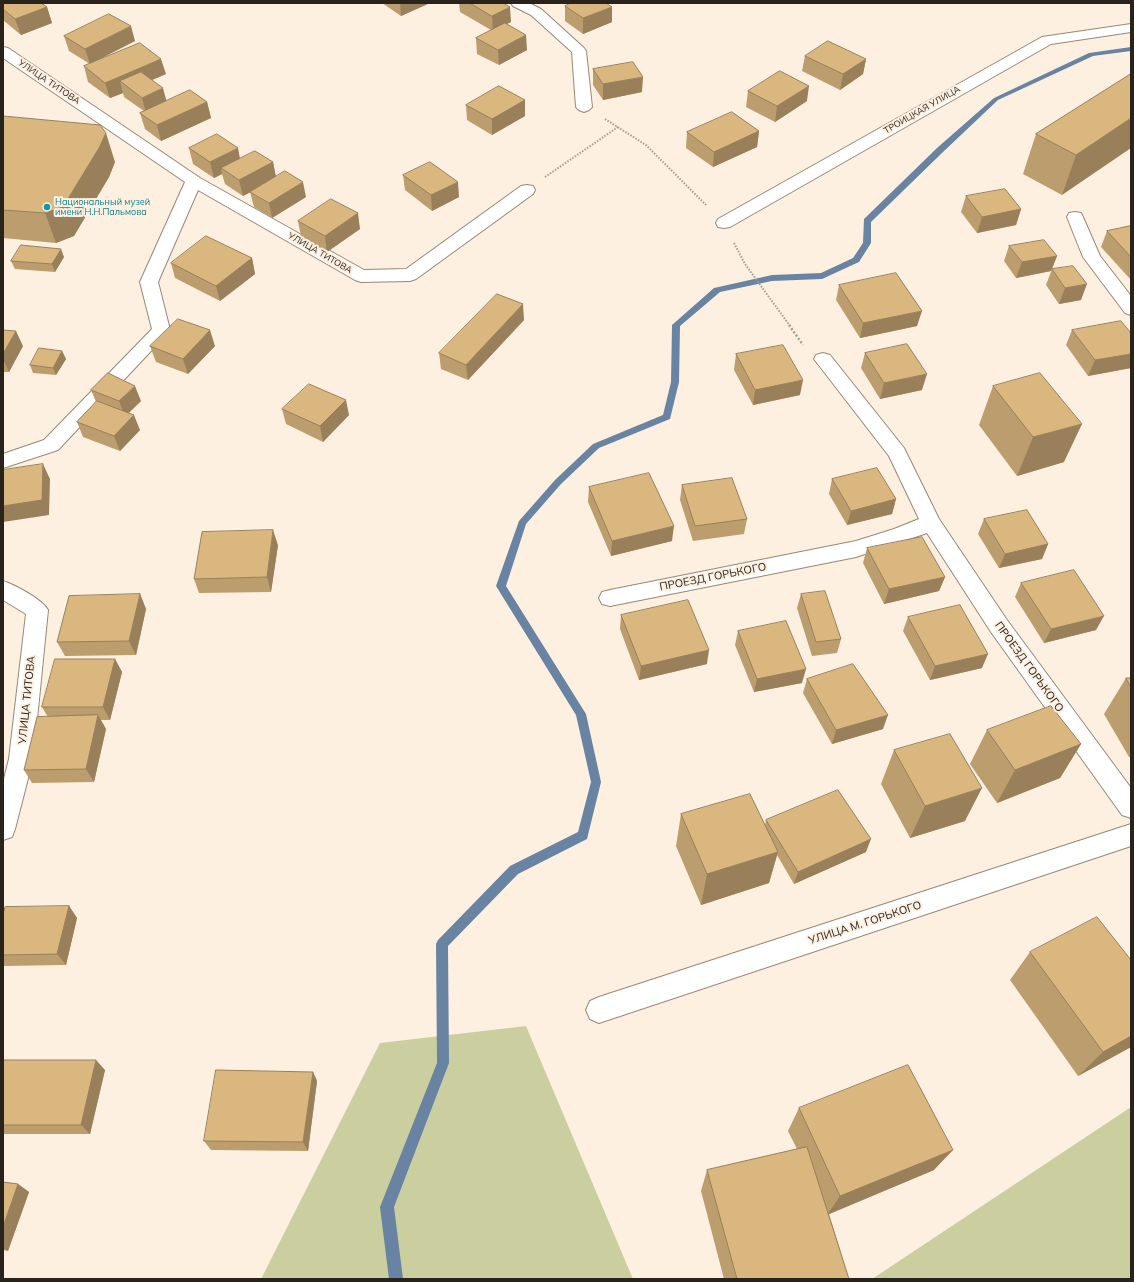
<!DOCTYPE html>
<html>
<head>
<meta charset="utf-8">
<style>
  body { margin:0 }
  #map { position:relative; width:1134px; height:1282px; overflow:hidden; background:#fef0e1; font-family:Mulish,sans-serif }
  canvas { display:block }
  .frame { position:absolute; inset:0; border:4px solid #29231c; pointer-events:none }
</style>
</head>
<body>
<div id="map">
<canvas width="1134" height="1282"></canvas>
<div class="frame"></div>
</div>
<script>
const c = document.querySelector('canvas').getContext('2d');
c.lineJoin = 'round';
function paint(path, color) { c.fillStyle = color; c.fill(path, 'evenodd'); }
function strokePath(path, color, width, dash) { c.strokeStyle = color; c.lineWidth = width; c.lineCap = dash ? 'butt' : 'round'; c.setLineDash(dash || []); c.stroke(path); }
function label(font, color, halo, rows, align = 'center') {
  c.font = font + ' Mulish,sans-serif'; c.lineWidth = 4; c.setLineDash([]); c.textBaseline = 'middle'; c.strokeStyle = halo; c.fillStyle = color; for (const [text, x, y, turn = 0] of rows) {
    c.save(); c.translate(x, y); c.rotate((+turn || 0) * Math.PI / 180); c.textAlign = isNaN(turn) ? turn : align; if (halo) c.strokeText(text, 0, 0); c.fillText(text, 0, 0); c.restore();
  }
}
paint(new Path2D(`
  M526,1026l107,253h-372l119,-236z
  M1131,1107v172h-259z`), '#cbcf9f');
paint(new Path2D(`
  M1131,47v4l-38,5 -95,44 -55,52 -72,70v21l-12,19 -37,17 -50,2 -52,11 -40,34 -1,56 -9,37 -71,29 -38,36 -35,40 -20,62 80,128 15,68 -14,57 -69,35 -70,72 1,117 -55,144 9,72h-14l-9,-72 57,-144 -1,-119 2,-4 72,-74 68,-34 13,-50 -15,-67 -80,-129 23,-65 36,-41 38,-36 70,-29 8,-33 1,-57 42,-37 58,-13 49,-2 32,-15 10,-15 1,-24 73,-71 57,-50 95,-45z`), '#6983a2');
const minor = new Path2D(`
  M511,3h18l12,6 43,39 2,3 6,56 -3,3 -5,2 -5,-2 -3,-3 -4,-55 -41,-37 -18,-9z
  M1131,24v8l-80,12 -321,183 -6,1 -6,-1 -2,-4 2,-4 324,-182z
  M3,47l5,1 192,130 164,92 42,-1 115,-83 6,-1 6,1 2,4 -2,4 -117,85 -6,2 -49,1 -6,-2 -157,-90 -40,92 12,48 -3,4 -109,116 -55,18v-14l41,-14 108,-111 -12,-47 45,-100 -182,-124z
  M1075,212l6,1 2,4 17,39 31,40v19l-6,-2 -42,-56 -16,-40 2,-4z
  M823,353l7,2 74,93 35,71 68,101 124,168v30l-9,-3 -131,-183 -64,-99 -71,24 -246,49 -8,-2 -3,-6 3,-6 8,-2 246,-49 38,-12 25,-10 -30,-63 -75,-97 2,-4z
  M3,581c12,4 39,18 45,29l-15,149 -18,70 -3,8 -9,3v-57l6,-24 17,-145 -23,-14z
  M1131,824v22l-532,177 -9,-4 -4,-9 4,-9 9,-4z`);
strokePath(minor, '#978876', 2);
strokePath(new Path2D(`
  M605,119l41,26 61,61
  M545,177l73,-50
  M734,243l11,21 45,62`), '#a79c90', 2, [1.5, 1.5]);
strokePath(new Path2D(`
  M789,325l14,20`), '#a79c90', 2.5, [2, 2]);
paint(minor, '#fff');
paint(new Path2D(`
  M3,3l44,4 5,16 -31,12 -18,-15z
  M382,3h48l-29,13z
  M459,3h44l8,19 -5,2 21,26 -28,15 -22,-11 -1,-16 15,-8 -31,-18z
  M565,6l47,16 -29,12 -18,-13z
  M64,36l71,5 -43,22 74,11 -14,6 15,21 40,1 4,16 -50,23 -16,-12 -5,-16 4,-2 -20,-14 -1,-4 -13,5 -22,-16 -4,-16 6,-2 -21,-13z
  M805,56l61,3 -3,15 -23,16 -38,-19z
  M593,69l49,23 -39,8 -10,-15z
  M1131,74l-69,121 -39,-21 13,-40z
  M748,91l59,10 -32,21 -29,-15z
  M525,100v16l-33,19 -25,-15 -1,-15z
  M3,116l112,46 -6,15 -35,59 -18,7 -53,-5z
  M759,131l-2,16 -44,20 -27,-19 1,-16z
  M189,148l51,11 33,3 3,15 30,20 -34,21 -18,-11 -4,-15 3,-1 -10,5 -18,-12 -3,-10 -8,4 -21,-14z
  M403,175l56,22 -27,14 -27,-21z
  M966,196l55,13 -5,16 -39,8 -16,-21z
  M298,221l62,8 -33,23 -26,-15z
  M1131,226v54l-30,-33 6,-16z
  M1009,246l48,10 -6,15 -35,7 -12,-17z
  M64,257l-9,15 -40,-3 -4,-8z
  M252,258l3,16 -35,27 -45,-23 -4,-15z
  M1052,269l29,31 -22,4 -13,-19z
  M839,285l78,41 -57,12 -24,-38z
  M524,320l-56,60 -27,-11 -2,-16z
  M3,330l20,16 -14,26h-6z
  M1072,330l59,3v35l-43,8 -22,-31z
  M150,346h65l-27,28 -32,-12z
  M62,351l4,8 -10,16 -23,-2 -3,-8z
  M865,353l57,37 -42,9 -19,-31z
  M736,354l64,41 -47,10 -19,-35z
  M993,386l71,76 -47,14 -38,-51z
  M91,390l50,11 -12,12 11,17 -20,21 -37,-14 -6,-15 19,-20z
  M282,409l67,6 -26,27 -37,-18z
  M832,479l64,20 -4,15 -45,11 -18,-31z
  M682,485l65,34 -3,15 -51,7 -13,-41z
  M589,487l83,54 -61,15 -23,-54z
  M984,519l64,25 -6,15 -43,9 -21,-34z
  M278,545l-7,47 -72,1 -5,-14z
  M867,548l78,29 -6,14 -55,13 -21,-41z
  M1021,583l75,47 -52,13 -29,-46z
  M140,594l6,15 -10,46 -71,1 -8,-14z
  M801,594l40,45 -4,14 -25,3 -15,-48z
  M621,615l86,49 -68,16 -19,-51z
  M908,617l74,51 -52,12 -27,-49z
  M738,631l64,52 -48,9 -19,-47z
  M115,659l7,13 -12,48h-9l5,9 -12,53 -62,1 -8,-13 24,-53 -6,-10z
  M1126,678h5v79h-2l-25,-43z
  M807,679l76,50 -51,15 -29,-51z
  M987,730l94,14 -21,34 -63,25 -27,-39z
  M894,750l71,71 -55,17 -29,-54z
  M681,814l84,11 1,-5 100,32 -72,32 -17,-29 -8,28 -68,22 -25,-59z
  M69,906l8,12 -11,47 -63,1v-52z
  M1030,952l101,95 -53,29 -68,-96z
  M3,1060l102,10 -15,64h-87z
  M313,1072l4,9 -9,70 -97,-1 -7,-9z
  M799,1108l135,62 -105,44 20,65h-125l-23,-88 6,-21 90,-21 -9,-18z
  M3,1182l15,2 11,8 -21,59 -5,-1z`), '#bc9d6e');
paint(new Path2D(`
  M400,3h30l-29,13z
  M47,7l5,16 -31,12 -6,-16z
  M510,7l1,15 -18,9 -1,-15z
  M612,7v15l-29,12v-16z
  M131,26l4,15 -45,23 -5,-15z
  M526,35l1,15 -28,15 -1,-15z
  M161,59l5,15 -35,15 -11,-8 3,12 -13,5 -5,-15z
  M866,59l-3,15 -23,16 3,-16z
  M643,77l-1,15 -39,8v-16z
  M809,86l-2,15 -32,21 2,-16z
  M163,88l4,15 -21,10 -4,-15z
  M525,100v16l-33,19v-16z
  M207,102l4,16 -50,23 -4,-16z
  M1131,118v30l-69,47 14,-40z
  M759,131l-2,16 -44,20 1,-15z
  M106,133l9,29 -6,15 -35,59 -18,7 -11,-30z
  M238,148l3,16 -20,4 1,6 -8,4 -4,-16z
  M273,162l3,16 -33,18 -4,-16z
  M303,182l3,15 -34,21 -3,-15z
  M458,182l1,15 -27,14 -1,-16z
  M1021,209l-5,16 -39,8 5,-16z
  M358,213l2,16 -33,23 -2,-16z
  M61,249l3,8 -9,15 -3,-8z
  M1057,256l-6,15 -35,7 6,-16z
  M252,258l3,16 -35,27 -4,-15z
  M1087,284l-6,16 -22,4 6,-16z
  M523,304l1,16 -56,60 -2,-15z
  M922,311l-5,15 -57,12 3,-15z
  M210,330l5,16 -27,28 -5,-15z
  M16,331l7,15 -14,26 -6,-13v-5z
  M62,351l4,8 -10,16 -3,-7z
  M1131,354v14l-43,8 7,-16z
  M927,374l-5,16 -42,9 4,-16z
  M803,380l-3,15 -47,10 2,-15z
  M135,386l6,15 -16,15 -6,-15z
  M346,400l3,15 -26,27 -3,-16z
  M134,415l6,15 -20,21 -6,-15z
  M1082,424l-18,38 -47,14 16,-39z
  M43,464l7,15 -1,36 -46,7v-16z
  M896,499l-4,15 -45,11 4,-14z
  M674,526l-2,15 -61,15 1,-15z
  M273,530l5,15 -7,47 -4,-15z
  M1048,544l-6,15 -43,9 6,-14z
  M945,577l-6,14 -55,13 5,-15z
  M140,594l6,15 -10,46 -7,-14z
  M1104,616l-8,14 -52,13 7,-14z
  M709,650l-2,14 -68,16 2,-14z
  M988,654l-6,14 -52,12 5,-14z
  M115,659l7,13 -12,48 -7,-13z
  M806,669l-4,14 -48,9 3,-13z
  M98,715l8,14 -12,53 -8,-13z
  M888,715l-5,14 -51,15 4,-14z
  M1081,744l-21,34 -63,25 18,-33z
  M982,788l-17,33 -55,17 15,-32z
  M871,839l-5,13 -72,32 4,-12z
  M778,852l-9,31 -68,22 6,-31z
  M69,906l8,12 -11,47 -9,-11z
  M1131,1036v11l-53,29 25,-24z
  M96,1060l9,10 -15,64 -9,-9z
  M313,1072l4,9 -9,70 -5,-9z
  M953,1150l-19,20 -107,45 13,-19z
  M18,1184l11,8 -21,59 -5,-3v-21z`), '#99805a');
const building = new Path2D(`
  M3,3h38l6,4 -32,12 -12,-10z
  M470,3h33l7,4 -18,9z
  M571,3h35l6,4 -29,11 -18,-12z
  M109,14l22,12 -46,23 -21,-13z
  M505,23l21,12 -28,15 -22,-12z
  M828,41l38,18 -23,15 -38,-18z
  M140,43l21,16 -56,24 -21,-17z
  M633,62l10,15 -40,7 -10,-15z
  M780,71l29,15 -32,20 -29,-15z
  M141,72l22,16 -21,10 -22,-17z
  M1131,74v44l-55,37 -40,-21z
  M499,86l26,14 -33,19 -26,-14z
  M190,90l17,12 -50,23 -17,-12z
  M732,112l27,19 -45,21 -27,-20z
  M3,116l97,9 6,8 -7,15 -36,59 -18,6 -42,-3z
  M217,134l21,14 -28,14 -21,-14z
  M255,151l18,11 -34,18 -18,-12z
  M430,162l28,20 -27,13 -28,-20z
  M285,171l18,11 -34,21 -19,-11z
  M1005,189l16,20 -39,8 -16,-21z
  M331,199l27,14 -33,23 -27,-15z
  M1131,226v31l-24,-26z
  M206,236l46,22 -36,28 -45,-23z
  M1044,240l13,16 -35,6 -13,-16z
  M21,245l40,4 -9,15 -41,-3z
  M1073,266l14,18 -22,4 -13,-19z
  M896,273l26,38 -59,12 -24,-38z
  M497,294l26,10 -57,61 -27,-12z
  M178,319l32,11 -27,29 -33,-13z
  M1121,321l10,12v21l-36,6 -23,-30z
  M3,330l13,1 -13,23z
  M907,344l20,30 -43,9 -19,-30z
  M783,345l20,35 -48,10 -19,-36z
  M39,348l23,3 -9,17 -23,-3z
  M108,373l27,13 -16,15 -28,-11z
  M1040,373l42,51 -49,13 -40,-51z
  M309,384l37,16 -26,26 -38,-17z
  M97,401l37,14 -20,21 -37,-14z
  M43,464l-1,36 -39,6v-36z
  M877,468l19,31 -45,12 -19,-32z
  M649,473l25,53 -62,15 -23,-54z
  M732,478l15,41 -52,7 -13,-41z
  M1027,510l21,34 -43,10 -21,-35z
  M273,530l-6,47 -73,2 8,-47z
  M922,537l23,40 -56,12 -22,-41z
  M1074,570l30,46 -53,13 -30,-46z
  M825,591l16,48 -25,3 -15,-48z
  M140,594l-11,47 -72,1 12,-46z
  M688,600l21,50 -68,16 -20,-51z
  M960,605l28,49 -53,12 -27,-49z
  M786,621l20,48 -49,10 -19,-48z
  M55,659h60l-12,48h-61z
  M853,664l35,51 -52,15 -29,-51z
  M1126,678h5v9z
  M1051,706l30,38 -66,26 -28,-40z
  M98,715l-12,54 -62,1 13,-53z
  M950,734l32,54 -57,18 -31,-56z
  M838,790l33,49 -73,33 -32,-52z
  M750,794l28,58 -71,22 -26,-60z
  M69,906l-12,48 -54,1v-41l2,-7z
  M1097,917l34,43v76l-28,16 -73,-100z
  M3,1060h93l-15,65h-78z
  M908,1065l45,85 -113,46 -41,-88z
  M216,1070l97,2 -10,70 -99,-1z
  M807,1147l42,132h-112l-30,-109z
  M3,1182l15,2 -15,43z`);
paint(building, '#dbb780');
strokePath(building, '#99805a', 1);
for (const [x, y, r, color] of [
  [47,207,4,"#0f9aa8"]
]) { const dot = new Path2D(); dot.arc(x, y, r, 0, 2 * Math.PI); c.fillStyle = color; c.fill(dot); strokePath(dot, '#fef0e1', 1.5); }
label('9px', '#29231c', '#fef0e1', [
  ["УЛИЦА ТИТОВА",49,82,34],
  ["ТРОИЦКАЯ УЛИЦА",922,110,-30],
  ["УЛИЦА ТИТОВА",320,253,30]
]);
label('9px', '#0d838f', '#fef0e1', [
  ["Национальный музей",55,202],
  ["имени Н.Н.Пальмова",55,212]
], 'left');
label('11px', '#29231c', '#fef0e1', [
  ["ПРОЕЗД ГОРЬКОГО",713,577,-11],
  ["ПРОЕЗД ГОРЬКОГО",1029,667,54],
  ["УЛИЦА ТИТОВА",27,700,-84],
  ["УЛИЦА М. ГОРЬКОГО",865,923,-18]
]);
</script>
</body>
</html>
